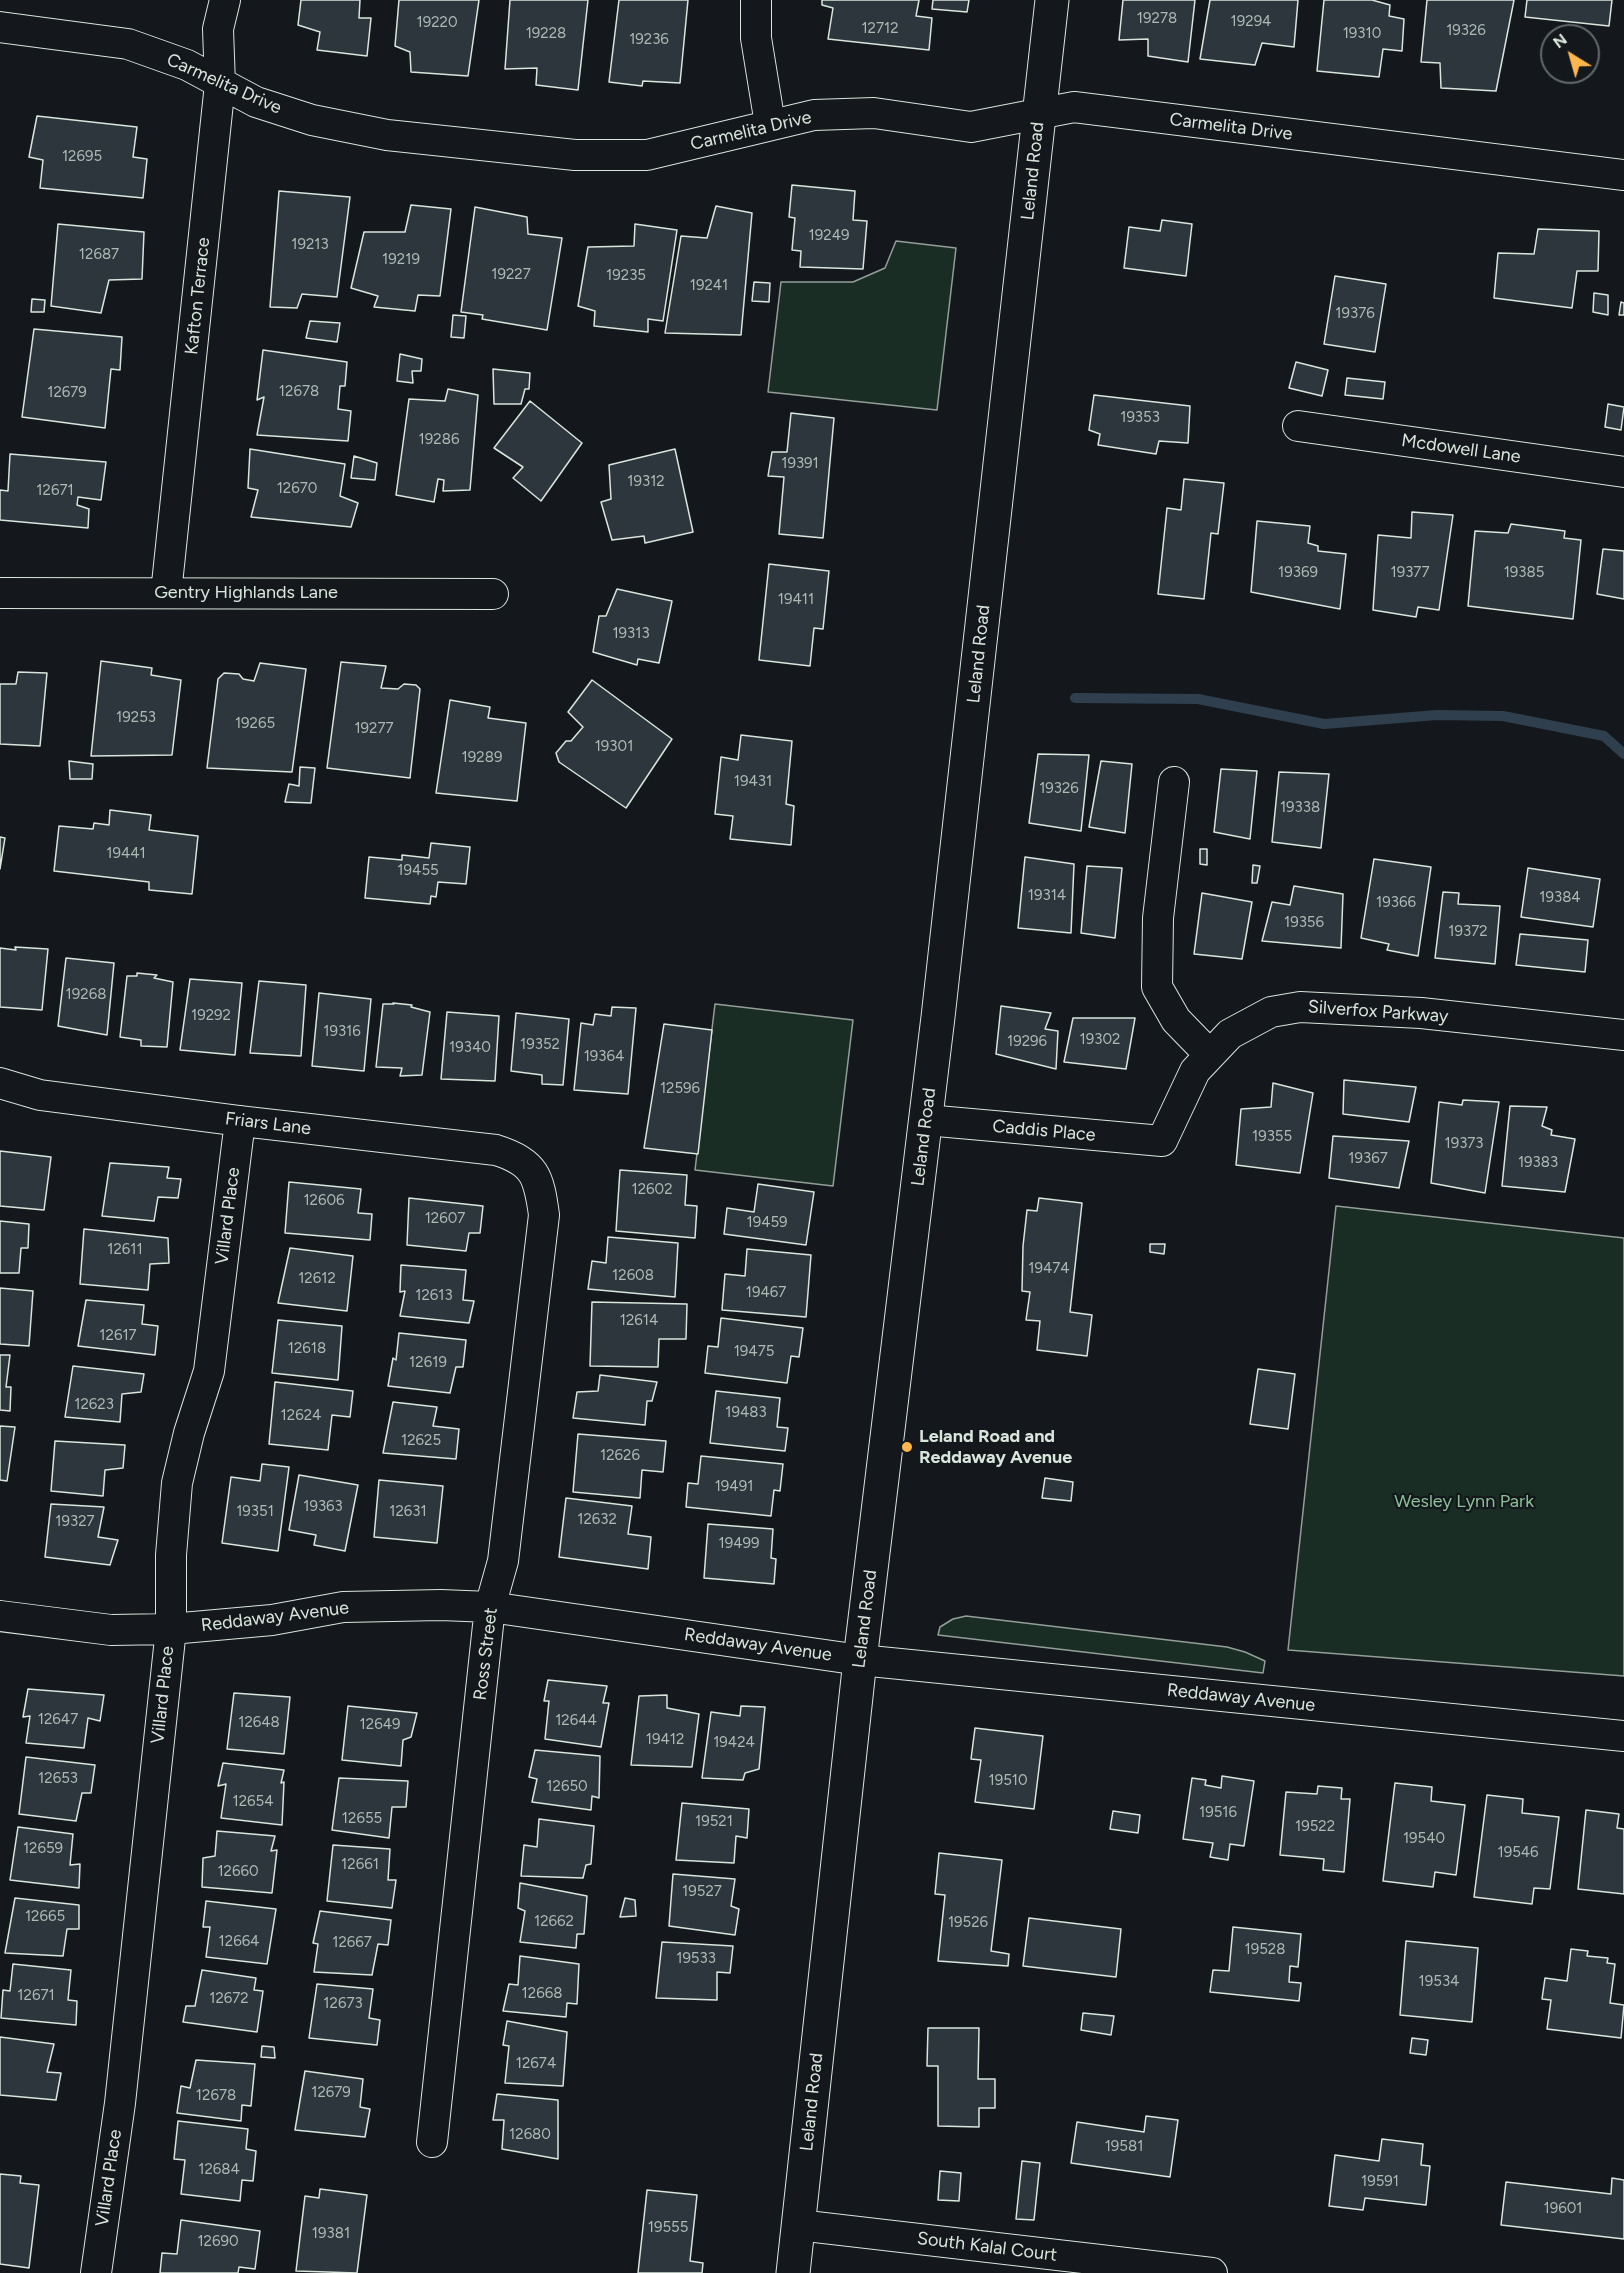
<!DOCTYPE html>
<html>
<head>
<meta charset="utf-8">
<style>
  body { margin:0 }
  #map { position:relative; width:1624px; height:2273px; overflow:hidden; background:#14181c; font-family:Figtree,sans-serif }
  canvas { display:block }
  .north { position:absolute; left:1540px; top:24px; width:60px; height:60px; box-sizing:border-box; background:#14181c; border:2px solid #626a69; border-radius:50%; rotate:323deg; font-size:16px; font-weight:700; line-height:24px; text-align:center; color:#d8e6dc }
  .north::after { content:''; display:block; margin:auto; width:21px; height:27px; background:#ffb74d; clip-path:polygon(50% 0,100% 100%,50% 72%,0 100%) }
</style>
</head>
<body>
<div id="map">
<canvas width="1624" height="2273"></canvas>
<div class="north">N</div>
</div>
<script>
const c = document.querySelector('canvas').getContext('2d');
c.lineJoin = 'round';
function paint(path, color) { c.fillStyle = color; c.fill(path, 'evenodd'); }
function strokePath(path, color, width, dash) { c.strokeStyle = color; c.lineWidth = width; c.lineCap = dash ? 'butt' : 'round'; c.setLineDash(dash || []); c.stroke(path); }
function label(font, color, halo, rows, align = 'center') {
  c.font = font + ' Figtree,sans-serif'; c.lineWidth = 4.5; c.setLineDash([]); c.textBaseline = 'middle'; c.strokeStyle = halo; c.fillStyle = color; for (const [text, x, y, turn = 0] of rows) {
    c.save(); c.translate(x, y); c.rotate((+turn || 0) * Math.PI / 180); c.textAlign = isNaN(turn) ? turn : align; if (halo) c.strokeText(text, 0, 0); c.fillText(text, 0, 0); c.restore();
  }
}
const green = new Path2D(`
  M896,241l60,7 -19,162 -169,-18 13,-110h72l32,-14z
  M715,1004l138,16 -20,166 -138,-16z
  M1336,1206l288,32v438l-336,-26z
  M966,1616l261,31 18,5 20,9 -2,12 -325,-38 2,-8 13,-8z`);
paint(green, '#1a2d24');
strokePath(green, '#939e99', 1.5);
strokePath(new Path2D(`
  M1075,698l123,1 126,25 113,-9 66,1 101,20 20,18`), '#2f3f4d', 10);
const building = new Path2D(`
  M301,0h59l-1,18h12l-4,38 -50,-6 3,-18 -22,-7z
  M399,0h80l-11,76 -57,-4 -1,-20 -15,-6z
  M510,0h78l-10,90 -42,-5 1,-17 -32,1z
  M619,0h69l-8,83 -37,-2 -1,5 -33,-4z
  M822,0h97l-3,16 16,2 -3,32 -101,-11 5,-31 -11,-3z
  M933,0h36l-2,12 -35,-3z
  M1123,0h72l-7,62 -40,-6v-17l-29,1z
  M1210,0h88l-4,47 -32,-4 -7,22 -55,-6z
  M1324,0h48l18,5 -1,11 15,3 -2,32 -19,-2 -4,28 -62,-6z
  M1427,0h87l-18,91 -55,-3 -1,-25 -19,-1z
  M1527,0h85l-3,26 -84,-9z
  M37,116l100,11 -4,30 14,2 -4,39 -103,-10 3,-28 -14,-3z
  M792,185l63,6 -2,29 14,1 -4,48 -63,-2 1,-16 -9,-1 3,-32 -6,-1z
  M279,191l71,6 -13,100 -35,-3 -5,14 -27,-1z
  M411,205l40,4 -11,87 -22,-1 -3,16 -41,-4 4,-11 -27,-8 13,-56h41z
  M716,206l36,7 -11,122 -76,-2 16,-97 26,2z
  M475,207l52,10 1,17 34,4 -15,92 -65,-11 1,-4 -22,-3z
  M1162,220l30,4 -6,52 -62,-8 5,-41 31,4z
  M58,224l86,8 -2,47 -33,1 -8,33 -50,-7z
  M635,224l42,6 -14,91 -15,-2v13l-54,-6 1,-15 -17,-5 10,-59 46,-1z
  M1538,229l61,2 -1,40h-21l-5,37 -78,-10 4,-45 36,1z
  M1335,276l51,8 -11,68 -51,-8z
  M754,282l16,1 -1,19 -17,-1z
  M1594,293l14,2v20l-15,-3z
  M32,299l13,1 -1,12h-13z
  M1621,302l3,1v12h-5z
  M453,315l13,1 -2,22 -13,-1z
  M310,321l30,2 -3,19 -31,-4z
  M34,329l88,8 -2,33 -9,-1 -6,59 -83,-11z
  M263,350l84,12 -2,24h-5l-2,23 13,2 -3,30 -91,-6 7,-38 -7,3z
  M400,354l22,5 -1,12h-9l1,12 -16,-2z
  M1296,362l32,8 -6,26 -33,-8z
  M493,369l37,4 -1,16h-4l-4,15h-27z
  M1347,378l38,4 -2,17 -38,-4z
  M448,389l30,6 -8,95 -27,1 1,-11 -6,-1 -4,23 -38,-7 13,-96 36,2z
  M1094,395l96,11 -2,37 -29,-2 -3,13 -58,-9 2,-11 -11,-4z
  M530,401l52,42 -41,58 -28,-23 10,-11 -29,-19z
  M1608,404l16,3 -3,23 -16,-3z
  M791,413l43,5 -11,120 -44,-4 5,-57 -16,-1 4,-24h15z
  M250,449l95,15 -5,32 18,7 -7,24 -100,-10 7,-27 -10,-2z
  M675,449l18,83 -48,11 -1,-7 -32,4 -11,-38 10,-3 -2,-34z
  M10,454l96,8 -5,38 -23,-3 -1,8 12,4 -1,19 -88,-8v-30l8,1z
  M354,456l23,7 -2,17 -24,-2z
  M1184,479l40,4 -6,51 -7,-1 -7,66 -46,-5 9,-86 14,2z
  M1412,512l41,3 -14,95 -21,-3 -2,10 -43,-7 5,-75 33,3z
  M1257,521l53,5 -2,17 10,3v5l28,3 -6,55 -89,-17z
  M1511,524l54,7 -1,7 17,2 -8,79 -105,-13 7,-75 33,2z
  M1603,549l21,2v48l-27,-5z
  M769,564l60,7 -6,58 -9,-1 -4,38 -51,-6z
  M617,589l55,12 -13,62 -21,-4 -1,6 -44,-13 6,-36h7z
  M101,661l51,7 -1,7 30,5 -9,75 -81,1z
  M341,662l45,4 -5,22 17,1 6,-5 12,1 4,4 -10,89 -83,-10z
  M260,663l46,6 -14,103 -85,-4 11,-89 6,-6 15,1 4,5 11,2z
  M18,672l29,1 -7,73 -40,-2v-60h16z
  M592,680l80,59 -46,69 -67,-46 -3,-9 10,-12h5l12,-14 -15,-15z
  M450,700l40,7 -2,11 38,5 -9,78 -81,-8z
  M741,735l51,6 -6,63 8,2 -3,39 -61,-6 3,-23 -18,-2 6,-57 17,3z
  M1038,754l51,1 -8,76 -52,-8z
  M69,761l24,3 -1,15h-22z
  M1101,761l31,3 -7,69 -36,-6z
  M300,767l15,1 -4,35 -26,-1 4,-18 10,2z
  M1221,769l36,2 -7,68 -36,-7z
  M1279,772l50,2 -8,74 -49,-6z
  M110,810l41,5 -2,15 49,6 -6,58 -43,-4v-8l-95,-11 5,-45 34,3 1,-6 15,2z
  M0,837l5,1 -5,31z
  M431,843l39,4 -4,37 -28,-2 -2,15 -5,-1 -1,8 -65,-6 4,-41 33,3v-5l27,3z
  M1200,849h7v16l-7,-1z
  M1025,857l49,7 -3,69 -53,-5z
  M1374,859l57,8 -13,89 -31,-6 2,-6 -28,-6z
  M1253,865l7,1 -3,17h-5z
  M1087,866l35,2 -7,70 -34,-5z
  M1528,868l72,11 -7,48 -72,-10z
  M1294,886l49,8 -2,54 -79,-7 10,-39 18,3z
  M1443,892l16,1 -1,11 42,2 -5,58 -60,-6z
  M1202,893l50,9 -10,57 -48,-5z
  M1520,934l68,6 -3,32 -69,-7z
  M15,947l33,2 -6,61 -42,-3v-59l16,2z
  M66,958l48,5 -7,72 -49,-9z
  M137,973l20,2 -3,3 19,4 -6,65 -26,-1v-6l-21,-3 7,-61h10z
  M190,979l52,4 -7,72 -55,-5z
  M259,981l47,4 -5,71 -51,-3z
  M319,993l52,6 -7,72 -52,-5z
  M393,1003l19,2 -1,2 19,5 -8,63 -22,1 2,-8 -26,-1 7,-63h11z
  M1001,1006l50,7 -6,16 13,2 -2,38 -60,-15z
  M612,1007l24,1 -8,86 -54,-4 7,-67 12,2 2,-11 16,2z
  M447,1012l52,4 -4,65 -54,-2z
  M516,1013l53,6 -6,66 -21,-1v-9l-31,-4z
  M1073,1018h62l-9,51 -62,-7z
  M664,1024l48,6 -14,124 -54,-6z
  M1344,1080l72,7 -7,35 -66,-8z
  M1273,1083l40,10 -13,80 -64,-8 5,-56 30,-2z
  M1463,1100l36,2 -14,91 -54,-10 8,-81 23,3z
  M1510,1106l37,1 -5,19 10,4 -1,5 24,4 -10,53 -63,-6z
  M1333,1136l76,5 -10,47 -70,-10z
  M0,1151l51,6 -7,53 -44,-4z
  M110,1163l59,4 -2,11 14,1 -3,19 -20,-1 -4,24 -52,-5z
  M620,1170l67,5 -2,30 12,1 -2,32 -79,-7z
  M289,1182l72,7 -3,24 14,1 -2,26 -85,-7z
  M758,1184l56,8 -8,53 -82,-11 3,-26 27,4z
  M409,1198l74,8 -3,27h-11l-3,18 -59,-6z
  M1039,1198l43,5 -12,109 22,3 -5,41 -50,-6 3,-29 -14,-1 4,-28 -8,-1 1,-45 4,-36 10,1z
  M0,1221l29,3 -1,24h-7l-2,25h-19z
  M84,1229l84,9 1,25 -19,1 -2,26 -68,-6z
  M608,1237l70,6 -3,54 -87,-8 4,-28 14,2z
  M1150,1244h15l-1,10 -14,-2z
  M290,1248l63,8 -6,55 -69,-8z
  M747,1249l64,6 -5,62 -84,-7 3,-36 20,2z
  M401,1265l65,5 -3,30 11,1 -5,22 -69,-7 5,-25 -5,1z
  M0,1288l33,3 -4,55 -29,-2z
  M86,1300l58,5 -2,19 16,2 -3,29 -77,-9z
  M592,1302l95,2 -1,35h-27l-1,28 -68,-1z
  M721,1318l82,10 -4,29 -8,-1 -4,27 -82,-10 3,-27 10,1z
  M278,1320l64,6 -4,54 -66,-7z
  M399,1333l67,7 -3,27h-7l-6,26 -62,-7 5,-28 3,2z
  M0,1355h10l-4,32h5l-1,24 -10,-1z
  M73,1366l71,8 -3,18 -19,2 -2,28 -55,-5z
  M1258,1369l37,5 -7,55 -38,-5z
  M600,1375l57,7 -5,19h-5l-2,24 -72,-7 4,-26 21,-1z
  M275,1382l78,9 -3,26 -18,-2 -4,35 -59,-6z
  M716,1391l64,7 -3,29 11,1 -3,23 -75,-8z
  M393,1402l44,5 -4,19 26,3 -3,30 -73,-6z
  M0,1426l15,1 -8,54 -7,-1z
  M578,1434l88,7 -3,31 -21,-2 -2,28 -67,-6z
  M55,1441l70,4 -2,23 -18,2 -2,26 -52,-5z
  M701,1456l82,8 -3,27 -6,-1 -3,26 -85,-9 2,-24 10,1z
  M262,1464l27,3 -11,84 -56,-8 9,-66 29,4z
  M299,1475l59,10 -13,66 -31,-6 2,-10 -27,-5z
  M1045,1478l28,4 -2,19 -29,-3z
  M379,1480l64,6 -6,57 -63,-6z
  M566,1498l66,8 -4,28 23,3 -3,32 -89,-12z
  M51,1504l53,3 -6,30 20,3 -8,25 -65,-8z
  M708,1524l65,5 -2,29 5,1 -2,25 -70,-6z
  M548,1680l59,6 -4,17h6l-8,44 -56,-8 4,-38h-5z
  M28,1689l76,6 -4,26 -12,-3 -4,30 -58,-5 4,-27 -7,1z
  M234,1693l56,4 -6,57 -57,-5z
  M667,1695v13l32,6 -7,53 -61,-2 8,-69z
  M348,1706l69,7 -6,24 -8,3 -2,26 -59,-6z
  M741,1706l24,1 -6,62 -14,4 -2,7 -41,-2 9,-66 29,4z
  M975,1728l68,8 -9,73 -59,-7 6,-42 -10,-1z
  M535,1750l65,6 -1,42 -7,-2 -1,14 -59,-8 5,-23 -8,-2z
  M26,1757l69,8 -4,28h-9l-6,28 -57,-7z
  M223,1763l61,7 -3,13 3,-1 -2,43 -61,-7 5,-34 -8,2z
  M1222,1776l32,5 -10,65 -14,-2 -2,16 -18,-3 3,-14 -30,-4 9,-61 14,2 -1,5 16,3z
  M339,1778l69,3 -2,26h-14l-3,31 -57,-8z
  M1395,1783l37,4 -1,14 34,4 -9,70 -21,-3 -2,15 -50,-6z
  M1318,1786l24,2 -1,11h9l-6,73 -21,-2 1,-11 -44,-4 6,-63 31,2z
  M1487,1795l36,4 -1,14 37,4 -9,72 -16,-1 -2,16 -58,-7z
  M682,1803l67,6 -2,29 -11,-2 -2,27 -58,-3z
  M1586,1810l33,4 -2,14 7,1v65l-46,-5z
  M1113,1811l27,4 -2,18 -28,-4z
  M539,1819l55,7 -3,38 -5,1 -3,13 -62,-2 3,-31 13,2z
  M18,1827l55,7 -3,31 10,-1 -1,24 -69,-8z
  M217,1831l58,5 -4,15 6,-1 -5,43 -70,-6 1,-29 12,-2z
  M333,1845l57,4 -2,31h8l-4,28 -65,-7z
  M939,1853l63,7 -11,91 18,3 -1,12 -70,-5 7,-66 -10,-1z
  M673,1874l62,5 -4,27 8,3 -4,26 -66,-9z
  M520,1883l67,13 -3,38h-7l-1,14 -56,-6 5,-31 -7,-3z
  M15,1898l64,7v24h-12l-4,27 -58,-3z
  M625,1898l10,2 1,16 -16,1z
  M206,1901l70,8 -9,55 -61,-7 4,-30h-7z
  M320,1911l71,9 -3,25 -10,-1 -6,31 -58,-3 4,-28 -5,-1z
  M1029,1918l92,11 -5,48 -93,-11z
  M1233,1927l68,7 -3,33 -8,-1 -1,16 12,1 -2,18 -89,-9 3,-22 16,1z
  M1406,1941l72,7 -6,74 -72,-7z
  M662,1942l71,4 -3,27 -13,-1v28l-61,-2z
  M1571,1949l17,2 -1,5 21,2 -1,5 8,1 -5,39 14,2 -3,33 -74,-9 4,-29 -9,-1 3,-21 22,3z
  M520,1956l59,8 -2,40 -10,-1 -1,14 -63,-6 6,-27 9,1z
  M13,1964l58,6 -3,30 9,1 -1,24 -75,-7 2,-28 7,1z
  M202,1970l54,8 -2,12 9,1 -6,41 -74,-10 3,-16h9z
  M317,1984l56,5 -4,29 11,2 -3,25 -68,-7z
  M1083,2013l31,3 -3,19 -30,-5z
  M507,2021l60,11 -4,54 -58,-3 4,-37 -6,-1z
  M928,2028h51l-1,51h17v29h-16v19l-41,-1v-60h-11z
  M0,2037l54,7 -7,28 14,1 -5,27 -56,-5z
  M1412,2038l16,2 -2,15 -16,-2z
  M262,2046l12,1 1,11 -14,-1z
  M196,2060l59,4 -4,42 -9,-1 -1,16 -64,-8 4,-27 9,2z
  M305,2071l58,8 -3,28 10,2 -5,28 -70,-7z
  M497,2094l61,6v59l-56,-10 2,-29h-11z
  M1146,2116l32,4 -8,57 -99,-14 6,-41 67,10z
  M178,2121l70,8 -2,20 10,2 -3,30 -11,-1 -2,21 -59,-7 4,-34 -11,-1z
  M1382,2139l41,5 -2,21 9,1 -4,39 -61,-7 -2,12 -34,-4 6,-51 44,6z
  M1022,2161l18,2 -6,57 -18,-1z
  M940,2171l21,2 -2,28 -21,-1z
  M0,2174l21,2 -1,7 19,2 -10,83 -29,-4z
  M1612,2178l12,2v59l-123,-14 5,-43 105,12z
  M320,2189l47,6 -10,78 -61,-2 9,-75 14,2z
  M647,2190l50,5 -7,66 13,2 -1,10h-64z
  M181,2220l79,11 -5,38 -16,-2 -1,6h-78l2,-20 15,1z`);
paint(building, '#2c363c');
strokePath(building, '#d8e6dc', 1.5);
const street = new Path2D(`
  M756,0v38l14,86
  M0,27l128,17 59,21 69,37 56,18 75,15 188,20h72l167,-40 60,-2 97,14 103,-20 550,68
  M1298,426l326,46
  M0,593l493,1
  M166,593l51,-481 3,-28 -2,-55 7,-29
  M1174,782l-16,136 -1,69 19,33 34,35
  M0,1083l40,12 200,26 256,29c39,12 43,27 48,65l-41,346 -13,46 -58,535
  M926,1120l236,21 33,-70 35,-37 41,-22 29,-5 121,6 203,22
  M0,1616l111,14 60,-1 101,-9 71,-13 98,-2 49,2 370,53 764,76
  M798,2225l414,48
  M96,2273l24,-170 51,-474v-74l6,-72 12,-50 20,-62 31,-250`);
const secondary = new Path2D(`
  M793,2273l67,-613 78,-643 114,-1017`);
strokePath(street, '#d8e6dc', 32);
strokePath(secondary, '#d8e6dc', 35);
strokePath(street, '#14181c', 30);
strokePath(secondary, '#14181c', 33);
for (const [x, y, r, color] of [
  [907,1447,6,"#ffb74d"]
]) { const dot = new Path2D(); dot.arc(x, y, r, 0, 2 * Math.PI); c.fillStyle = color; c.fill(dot); strokePath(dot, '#14181c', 2); }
label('15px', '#adbab4', null, [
  ["19278",1157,19],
  ["19294",1251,22],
  ["19220",437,23],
  ["12712",880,29],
  ["19326",1466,31],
  ["19228",546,34],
  ["19310",1362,34],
  ["19236",649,40],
  ["12695",82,157],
  ["19249",829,236],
  ["19213",310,245],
  ["12687",99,255],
  ["19219",401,260],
  ["19227",511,275],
  ["19235",626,276],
  ["19241",709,286],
  ["19376",1355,314],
  ["12678",299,392],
  ["12679",67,393],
  ["19353",1140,418],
  ["19286",439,440],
  ["19391",800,464],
  ["19312",646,482],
  ["12670",297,489],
  ["12671",55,491],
  ["19369",1298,573],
  ["19377",1410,573],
  ["19385",1524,573],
  ["19411",796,600],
  ["19313",631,634],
  ["19253",136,718],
  ["19265",255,724],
  ["19277",374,729],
  ["19301",614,747],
  ["19289",482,758],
  ["19431",753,782],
  ["19326",1059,789],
  ["19338",1300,808],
  ["19441",126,854],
  ["19455",418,871],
  ["19314",1047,896],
  ["19384",1560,898],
  ["19366",1396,903],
  ["19356",1304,923],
  ["19372",1468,932],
  ["19268",86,995],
  ["19292",211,1016],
  ["19316",342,1032],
  ["19302",1100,1040],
  ["19296",1027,1042],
  ["19352",540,1045],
  ["19340",470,1048],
  ["19364",604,1057],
  ["12596",680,1089],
  ["19355",1272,1137],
  ["19373",1464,1144],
  ["19367",1368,1159],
  ["19383",1538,1163],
  ["12602",652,1190],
  ["12606",324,1201],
  ["12607",445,1219],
  ["19459",767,1223],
  ["12611",125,1250],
  ["19474",1049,1269],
  ["12608",633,1276],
  ["12612",317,1279],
  ["19467",766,1293],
  ["12613",434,1296],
  ["12614",639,1321],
  ["12617",118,1336],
  ["12618",307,1349],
  ["19475",754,1352],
  ["12619",428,1363],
  ["12623",94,1405],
  ["19483",746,1413],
  ["12624",301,1416],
  ["12625",421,1441],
  ["12626",620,1456],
  ["19491",734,1487],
  ["19363",323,1507],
  ["19351",255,1512],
  ["12631",408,1512],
  ["12632",597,1520],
  ["19327",75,1522],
  ["19499",739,1544],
  ["12647",58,1720],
  ["12644",576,1721],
  ["12648",259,1723],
  ["12649",380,1725],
  ["19412",665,1740],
  ["19424",734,1743],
  ["12653",58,1779],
  ["19510",1008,1781],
  ["12650",567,1787],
  ["12654",253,1802],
  ["19516",1218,1813],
  ["12655",362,1819],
  ["19521",714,1822],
  ["19522",1315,1827],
  ["19540",1424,1839],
  ["12659",43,1849],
  ["19546",1518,1853],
  ["12661",360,1865],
  ["12660",238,1872],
  ["19527",702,1892],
  ["12665",45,1917],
  ["12662",554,1922],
  ["19526",968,1923],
  ["12664",239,1942],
  ["12667",352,1943],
  ["19528",1265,1950],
  ["19533",696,1959],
  ["19534",1439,1982],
  ["12668",542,1994],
  ["12671",36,1996],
  ["12672",229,1999],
  ["12673",343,2004],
  ["12674",536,2064],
  ["12679",331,2093],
  ["12678",216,2096],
  ["12680",530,2135],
  ["19581",1124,2147],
  ["12684",219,2170],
  ["19591",1380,2182],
  ["19601",1563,2209],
  ["19555",668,2228],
  ["19381",331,2234],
  ["12690",218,2242]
]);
label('18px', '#d8e6dc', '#14181c', [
  ["Carmelita Drive",224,84,24],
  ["Carmelita Drive",1231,127,7],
  ["Carmelita Drive",751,131,-13],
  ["Leland Road",1033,171,-84],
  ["Kafton Terrace",198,296,-84],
  ["Mcdowell Lane",1461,449,8],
  ["Gentry Highlands Lane",246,593],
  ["Leland Road",979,654,-84],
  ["Silverfox Parkway",1378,1012,4],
  ["Friars Lane",268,1124,7],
  ["Caddis Place",1044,1131,5],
  ["Leland Road",924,1137,-83],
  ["Villard Place",228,1216,-83],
  ["Reddaway Avenue",275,1617,-7],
  ["Leland Road",865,1619,-83],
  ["Reddaway Avenue",758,1645,8],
  ["Ross Street",486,1654,-83],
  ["Villard Place",163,1695,-84],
  ["Reddaway Avenue",1241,1698,6],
  ["Leland Road",812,2102,-84],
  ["Villard Place",109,2178,-82],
  ["South Kalal Court",987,2247,7]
]);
label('bold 18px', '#d8e6dc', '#14181c', [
  ["Leland Road and",919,1437],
  ["Reddaway Avenue",919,1458]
], 'left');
label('18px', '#8ac095', '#14181c', [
  ["Wesley Lynn Park",1464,1502]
]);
</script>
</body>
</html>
